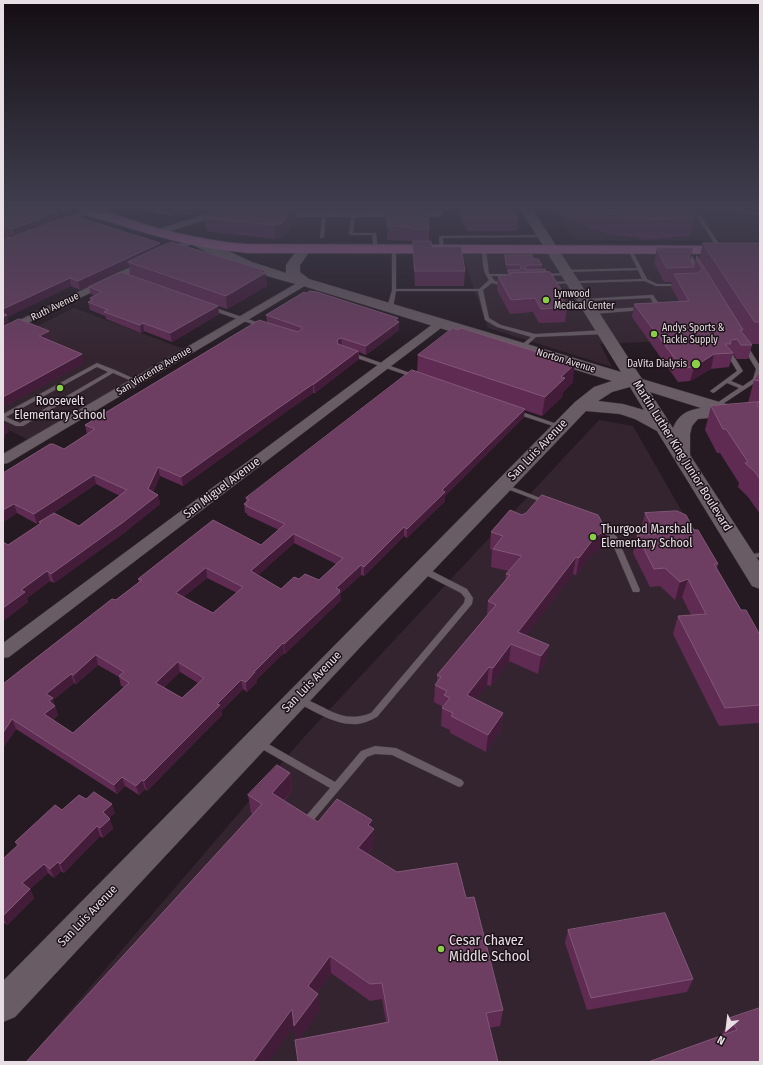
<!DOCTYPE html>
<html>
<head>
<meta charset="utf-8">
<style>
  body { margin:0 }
  #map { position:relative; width:763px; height:1065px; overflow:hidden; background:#251a22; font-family:"Fira Sans Condensed",sans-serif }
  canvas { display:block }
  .frame { position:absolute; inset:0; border:4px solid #e7dfe4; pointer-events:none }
  .north { position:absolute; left:707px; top:1009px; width:40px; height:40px; -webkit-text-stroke:3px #1c1118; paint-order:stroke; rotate:208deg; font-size:11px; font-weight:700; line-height:16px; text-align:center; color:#e7dfe4 }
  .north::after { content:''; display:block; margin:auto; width:14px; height:18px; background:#e7dfe4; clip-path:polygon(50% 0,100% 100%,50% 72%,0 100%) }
</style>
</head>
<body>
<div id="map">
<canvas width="763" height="1065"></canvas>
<div class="frame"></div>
<div class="north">N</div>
</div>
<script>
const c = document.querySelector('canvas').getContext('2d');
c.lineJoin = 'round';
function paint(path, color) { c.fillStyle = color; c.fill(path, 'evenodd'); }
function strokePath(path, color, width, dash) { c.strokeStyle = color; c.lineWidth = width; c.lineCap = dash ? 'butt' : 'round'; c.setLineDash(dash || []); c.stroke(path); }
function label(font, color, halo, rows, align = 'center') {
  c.font = font + ' "Fira Sans Condensed",sans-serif'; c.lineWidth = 3; c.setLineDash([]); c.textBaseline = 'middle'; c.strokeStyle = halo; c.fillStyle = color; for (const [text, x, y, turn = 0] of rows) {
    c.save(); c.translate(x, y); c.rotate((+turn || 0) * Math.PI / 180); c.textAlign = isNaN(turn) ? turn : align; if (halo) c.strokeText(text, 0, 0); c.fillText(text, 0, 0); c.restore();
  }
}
paint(new Path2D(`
  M554,210h206v31l-185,-1z
  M683,254l52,84 -135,6 12,23 -124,-39 -26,-73z
  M74,308l110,41 -155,91 -26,-13v-84z
  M599,420l34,6 127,222v414h-734l278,-325z`), '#34242f');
const lane = new Path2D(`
  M334,210h5l-13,6 -2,21 -4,1 2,-23z
  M693,210h4l26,40v1h-4z
  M731,210h9l20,3v2z
  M352,213l3,1 -2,19h23l2,18 -4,-1 -2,-15h-21l-2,-1z
  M3,235l16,4v1l-2,1 -14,-4z
  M544,235h2v2l-103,1 1,12 -2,1 -2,-1 -1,-13 2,-1z
  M392,249l4,1v39h83l10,-9c-7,-9 -6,-18 -7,-30l2,-1 2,1 3,24h28l2,1 -2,1h-26l4,5 14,3c-4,3 -12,0 -17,-1l-9,7 6,28 12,7 34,9 70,-4 3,2 -3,2 -69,3 -12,11h-4v-2l11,-9 -34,-10 -12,-7 -7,-29h-82l-3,17 -5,1 -1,-1 5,-18z
  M628,249l4,1 15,29 10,5h23l2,1 -2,1h-24l-12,-5 -97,3 -2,-1 2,-1 95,-3 -4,-9 -72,2 -2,-1 2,-1 71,-2 -9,-18z
  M684,249h4l13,22v1h-4l-13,-22z
  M569,273h2v2l-28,1 -2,-1 2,-1z
  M651,295h2l9,13 -1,1h-7l-1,-1 3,-1 -6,-9 -66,3 -2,-1 2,-1z
  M210,306l55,19 1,1 -3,2 -2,-1 -53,-18v-2z
  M642,307l3,2 -1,1 -52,4 -3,-2 3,-2z
  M745,344l2,1 13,21 -1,14 -41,27h-4v-2l25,-17 -12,-5 -12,9 -2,1 -3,-2 27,-20 -9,-15 1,-1h4l10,16 -12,10 12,5 10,-7 3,-10 -14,-23z
  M350,352l66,23 1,1 -3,2 -2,-1 -64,-22 -1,-1z
  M97,363l18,7 24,11 -1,1h-4l-21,-9 -90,53h-7l-13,-6v-6zM97,367l11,5 -88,51 -14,-6z
  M516,410l47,16 1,1 -1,1h-4l-45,-15v-2z
  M504,484l44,17 1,1 -1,1h-4l-42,-16 -1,-1z
  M598,523h4l15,14 23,53 -1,2h-6l-23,-54 -12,-11 -1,-2z
  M760,553v4l-14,2 -4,-2 4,-2z
  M420,568h6l41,21 6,9 -1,6 -95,113c-8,4 -16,8 -25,7 -18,0 -40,-14 -56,-22l-1,-2 1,-2 3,-1c27,8 42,28 72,16l93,-110 1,-5 -4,-5 -41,-21 -1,-2z
  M258,738l77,44 26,-31 14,-5 21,2 66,32 2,3 -2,3 -3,1 -67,-32 -17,-1 -8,3 -55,65 -3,1 -3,-1 -2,-3 2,-3 24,-28 -75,-43 -1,-3 1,-3z`);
const street = new Path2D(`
  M85,210l9,1 -33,15h-6l-2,-2 2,-2z
  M217,210h12l-1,2 -69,23 -5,-3 2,-2z
  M240,210l194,1v-1h8l1,4 -4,3h-141l-54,-4z
  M193,237l5,3 -2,2 -193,93v-7z
  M304,279l4,1 1,2 -1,2 -300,179 -5,1v-10z
  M441,320l6,3 -2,2 -436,332 -6,1v-15l434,-322z`);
const secondary = new Path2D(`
  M521,210h12l109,169 118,35v11l-31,-9 -7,2h-13l-11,1 -6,7 -2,8v21l70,108v26l-8,-3 -95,-155 -22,-12 -15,-5 -34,-3 -221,231 -350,375 -12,5v-41l572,-579 19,-15 18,-6 -312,-96c-39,-9 -76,-24 -112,-42l-2,-3 2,-3h10l54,25 34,11v-8l13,-18h10l2,3 -11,15v7l9,7 312,93zM630,387l14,23 -21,-6 -25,-3 14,-9zM650,392l51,16c-14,2 -23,7 -28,20z`);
const primary = new Path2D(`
  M79,210c26,-2 50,10 75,17 30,8 61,15 93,17l513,2v8l-513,-1c-48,-4 -94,-17 -140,-32 -7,-2 -23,-4 -28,-11z`);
strokePath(lane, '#3e353b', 1);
strokePath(street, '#3e353b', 1);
strokePath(secondary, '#3e353b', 1);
strokePath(primary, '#3e353b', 2);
paint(lane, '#695c64');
paint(street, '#695c64');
paint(secondary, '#695c64');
paint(primary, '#a66193');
paint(new Path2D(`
  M3,210l56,9 -44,17 -9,-1 1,5 153,7 105,26 2,13 -40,23 -9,-3 1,8 -47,28 -28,-11 -3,2 -35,-14 -1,-3 -15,-6 -2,-8 2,-1v-3l5,-2 -4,-2 -2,-7 41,-12 -1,-9 -49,24 -9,-4 -64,31 2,6 -2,2 44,15 -2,1 35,22 -81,44z
  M143,210h55l-24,7z
  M388,210l41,19v12l3,6 33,24 -1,15h-49l-2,-31v-12h-1v-2l-25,-1z
  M456,210h57l5,8 -1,13h-50z
  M554,210h141l3,2 -4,19 -3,1 -1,4 -48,4v-2l-28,-3 -21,-6 -39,-17z
  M204,218h93l-14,19 -8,2 -69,-8z
  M703,243h57v101h-8v1l-4,14h-11l-4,-5 -4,13 -18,2 -21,12 -12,1 -46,-65 2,-13 45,-3 -8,-14 1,-5h-8l-10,-19 3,-15 33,12 4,6 2,-7h3z
  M505,255l28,4 9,6 -1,5 25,27 -1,7 2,3 -2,15 -26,1 -6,-11 -23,2 -13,-24 1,-14 10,-1v-3h-1l-2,-10z
  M266,315l132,6 1,1v8l-33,25 -7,-3v7l-44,34h-2l-36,25 -94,68 -23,-10 -7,16 5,3 2,9 -36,29 -70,50 -4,-2 -23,17 1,4 -25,19v-79l5,3 32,-21 -1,-2 -2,2 -20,-11 -14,9v-49l61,-24 23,-15 -2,-9 182,-103zM96,484l24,12 -41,30 -36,-6z
  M418,355l155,27 -10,10 -1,5 -20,19 -18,-6v7l-79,79v5l-38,37 -3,-2 -40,40 -3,-1 -21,19 1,6 -2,2 -54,52 -1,-1 -28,27 1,2 -10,10 -4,-3 -22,22 1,4 -75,76 -2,-2 -6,6 -14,-9 -8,8 -101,-65 -13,19v-64l136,-102 -1,-3 123,-34 18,-15 -32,-15v-2h-2l-1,-9 2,-2v-4l171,-126zM294,543l42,21 -17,16 -38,9 -23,-14zM207,578l30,15 -24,20 -30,-16zM98,665l21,12 2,9 3,1 -51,46 -20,-13 5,-5 -5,-15 21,-17 2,1zM180,672l18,11 -16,15 -18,-11z
  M760,372v34h-2v1h2v107l-12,-17 -10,-10 1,-4 -19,-30h-3l-12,-23 6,-24 37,-3 6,-23z
  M645,513l49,17 24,34 -1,4 24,42 19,25v86l-1,2 -40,3 -46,-92 5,-18 13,-1 -9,-18 -7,3 -15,-14 -10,1 -17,-34 4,-18h6l-2,-5z
  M491,532l112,15 -11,7 -16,21 -3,-1 -47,61 20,28 -8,11 -29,-13 -18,25 -4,-1 -11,14 27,14 -2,18 -15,21 -36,-19v-3l-9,-4 1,-18 1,-1 -9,-5 1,-17 2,-3v-7l50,-60 1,-14 17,-21 1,-6 3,-3 -18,-4 1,-17 -2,-1z
  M290,773l2,18 -8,10 34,21 54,-2v7l2,2v17l-6,8 29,18 69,26 37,112 -3,16 -11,2 -193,12 -2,-14 -42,-212 -1,-1 -3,-18zM331,973l39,28 12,-2 4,23 -88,18 22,-30 -3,-17z
  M86,799l29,14 -6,5 4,10 -10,10 -3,-2 -36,37 -3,-2 -7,7 -6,-5 -18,16 4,9 -27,27 -4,-3v-63l14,-13 -2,-4 47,-32z
  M568,930l125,49 -6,13 -100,18 -22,-67z
  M730,1018l30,44 -38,-27v-1z`), '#5f2b52');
paint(new Path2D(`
  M173,210h25l-24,7z
  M292,210h5v8l-14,19 -8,2 -1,-14z
  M58,211l1,8 -44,17 -2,-7z
  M698,212l-4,19 -3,1 3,-15 -5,-4z
  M5,232l2,8 -4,2v-9z
  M160,243l1,8 -33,11 1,4 -49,24 -2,-9z
  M693,248l-3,15 -1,-6z
  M264,270v4l1,-1 2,13 -40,23 -1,-13z
  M70,278l1,8 -64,31 2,6 -6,4v-18z
  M218,306l1,8 -47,28 -2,-9z
  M398,318v5l1,-1v8l-33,25v-9z
  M143,323l1,8 -3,2 -1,-8z
  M49,331l2,9 -10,5 -2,-9z
  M341,338l1,9 -5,2v-9z
  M358,351l1,8 -44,34 -1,-9z
  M82,354l2,9 -81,44v-10z
  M714,354l-3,15 -21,12 4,-14z
  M575,364l-2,18 -10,10 -1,5 -20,19 3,-19 16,-20z
  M313,384v9l-36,25 -94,68 -2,-9 96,-68z
  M525,409l-1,8 -79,79v5l-38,37v-9l35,-39z
  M6,423l3,9 -4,3v2l-2,1v-13z
  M158,467l2,9 -10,22 -2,-9z
  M94,475l2,9 -59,40 -3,-10z
  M158,495l2,9 -36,29 -70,50 -3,-9z
  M14,504l3,9 -14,9v-12z
  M404,527v9l-40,40v-9z
  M606,530l-3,17 -11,7 -16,21 3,-17 16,-21z
  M294,534v9l-42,38 -1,-10z
  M576,557l-3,17 -55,72v-14z
  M361,565v10l-21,19 1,6 -2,2 -54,52 -1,-10 52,-56z
  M206,568l1,10 -30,25 -1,-10z
  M47,571l3,10 -23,17 1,4 -25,19v-13l18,-18z
  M688,579l-6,18 -7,3 5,-18z
  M283,643l1,10 -28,27 1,2 -10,10 -1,-10 8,-10z
  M511,644l-2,17 -18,25 2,-18z
  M549,645l-3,18 -8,11 3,-18z
  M96,655l2,10 -22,19 -3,-9z
  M178,662l2,10 -22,20 -2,-9z
  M489,667l-2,18 -21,28 1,-18z
  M71,674l3,9 -21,17 5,15 -10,9 -4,-10 2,-20z
  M241,680l2,9 -22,22 1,4 -75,76 -3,-10 73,-77z
  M503,713l-2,18 -15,21 2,-17z
  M12,719l4,10 -13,19v-15z
  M290,773l2,18 -18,20 -2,-18z
  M122,777l3,9 -8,8 -3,-9z
  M142,780l3,9 -6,6 -3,-9z
  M112,804l3,9 -9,8 -3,-9z
  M110,819l3,9 -10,10 -3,-10z
  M372,820v11l2,-2v17l-16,20v-18l10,-23z
  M97,826l3,10 -36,37 -4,-9z
  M58,862l3,9 -7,7 -4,-9z
  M44,864l4,9 -21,19 -5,-9z
  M30,889l4,9 -27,27 -4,-7v-2z
  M330,956l1,17 -21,30 -2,-17z
  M318,994l2,16 -24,33 -2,-17z
  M292,1009l3,16 -27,37h-15z`), '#421c38');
const building = new Path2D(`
  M3,210h50l5,1 -45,18 -10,-2z
  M212,210h80l-10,13 -8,2 -70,-7z
  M388,210h39l2,19h-17v-2l-25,-1z
  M464,210h49l5,8h-50z
  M595,210h100l3,2 -9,1 5,4 -48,3 -1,-1 -28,-4z
  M71,215l89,28 -82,38 -8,-3 -67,31v-68z
  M413,241h18l1,6h29l4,24h-50z
  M171,242l93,28 -3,2 4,1 -39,23 -98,-34z
  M703,243h57v79h-5z
  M657,248h36l-4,9 5,10 -27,1z
  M505,255h27l1,4h5l4,6h-14l-4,3 4,2 17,-1 1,3 -35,1v1h-2l-1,-4h11l3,-3 -3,-2h-12z
  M697,256l46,74h-3l12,15h-11l-4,-6 -5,1 -2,2 1,2h-6l8,9 -19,1 -20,13 -12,1 -48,-64 55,-3 -15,-27 23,-1 5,-3v-2l-6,-9z
  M121,272l97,34 -48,27 -27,-10 -3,2 -36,-13 4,-2 -20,-8 5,-2 -3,-2 12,-6 -13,-5z
  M550,272l16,25 -5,1 6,9 -26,2 -6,-11 -24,2 -13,-24 13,-1v-2z
  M310,291l7,1 81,26 -3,2 4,2 -33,24 -25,-8 -4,2 1,4 20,7 -44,33h-1l-36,25 -96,68 -23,-10 -10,22 10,6 -36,28 -71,51 -4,-3 -26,19 4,2 -22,16v-66l5,3 33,-22 -2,-1 15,-9 25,13 48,-36 -33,-15 -60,39 -20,-10 -11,6v-37l47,-29h3l11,5 31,-20 -10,-4 174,-105 39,12 4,-3 -1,-2 -35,-12 38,-23 2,1z
  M3,313l4,2 -4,2z
  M19,319l30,12 -10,5 43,18 -79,43v-70z
  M453,328l5,2 3,-2 114,36 -14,13 4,1 -20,19 -127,-42z
  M412,370l113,39 -83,81 3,2 -38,37 -3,-2 -40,40 -3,-2 -25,23 4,2 -1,3 -55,51 -1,-1 -29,29h1l-9,10 -5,-2 -24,24 3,1 -76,76 -2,-1 -6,6 -14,-9 -8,8 -102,-66 -9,14v-49l19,-15 90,-70 4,1 26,-20 -4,-1 75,-59 48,25 24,-21 -39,-18 1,-1 -3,-1 5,-4 -3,-2zM294,534l49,24 -24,22 -14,-6 -6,5 -5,-2 -13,12 -30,-18zM206,568l37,19 -30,26 -37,-20zM96,655l28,17 -5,4 10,7 -56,50 -29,-19 11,-8 -6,-5 4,-3 -7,-4 25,-20 2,1zM178,662l26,16 -22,20 -26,-15z
  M760,372v9l-6,-1z
  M759,402l-2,4 3,1v72l-5,-7 -10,-9 3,-1 -22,-33h-3l-12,-23z
  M542,495l56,20 8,15 -11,7 -16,21 -3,-1 -58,75 31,13 -8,11 -30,-12 -18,24 -4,-1 -22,28 36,18 -15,22 -37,-19 2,-3 -11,-5 8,-10 -6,-3 3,-4 -12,-6 6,-8 -4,-2 59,-70 -8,-4 22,-26 -4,-1 16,-18 -29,-7 10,-13 -12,-4 19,-22 12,5 4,-2z
  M677,511l9,4 8,15h4l20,34h-4l27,46h5l14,25v70l-35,3 -47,-92 28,-2 -18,-35 -8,3 -15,-14 -11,1 -17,-34 19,-1 -11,-21z
  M277,765l13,8 -18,20 46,29 19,-23 35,21 -4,5 6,4 -16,19 39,24 60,-9 9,35 8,-1 29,113 -17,3 12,49h-200l-3,-22 94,-18 -7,-39 -12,1 -40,-28 -22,30 10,8 -24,32 -2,-17 -39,53h-227l236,-258 -14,-9z
  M94,792l18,12 -9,8 7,7 -10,9 -3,-2 -37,38 -2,-2 -8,7 -6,-5 -22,19 8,6 -27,27v-57l16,-15 -4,-2 40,-37 7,5 17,-15 7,4z
  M665,913l28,66 -102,19 -23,-68z
  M760,1008v54h-112l89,-32 -7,-12z`);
paint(building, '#6e3e62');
strokePath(building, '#815776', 1);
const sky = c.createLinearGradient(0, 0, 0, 359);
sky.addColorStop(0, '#140e13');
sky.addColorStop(0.58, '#403e4f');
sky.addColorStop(1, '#403e4f00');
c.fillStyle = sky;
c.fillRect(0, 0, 763, 359);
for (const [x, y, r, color] of [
  [546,300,4,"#8ace48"],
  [654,334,4,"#8ace48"],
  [696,364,5,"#8ace48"],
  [60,388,4,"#8ace48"],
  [593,537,4,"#8ace48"],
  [441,949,4,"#8ace48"]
]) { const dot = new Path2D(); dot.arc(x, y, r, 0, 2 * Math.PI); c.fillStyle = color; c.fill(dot); strokePath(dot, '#1c1118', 1.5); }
label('10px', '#e7dfe4', '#1c1118', [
  ["Lynwood",554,294],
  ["Medical Center",554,306],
  ["Andys Sports &",662,328],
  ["Tackle Supply",662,340],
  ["DaVita Dialysis",687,364,"right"]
], 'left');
label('10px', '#e7dfe4', '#1c1118', [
  ["Ruth Avenue",55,307,-26],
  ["Norton Avenue",566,361,17],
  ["San Vincente Avenue",154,371,-31]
]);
label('12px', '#e7dfe4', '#1c1118', [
  ["Roosevelt",60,402],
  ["Elementary School",60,416],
  ["Thurgood Marshall",601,530,"left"],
  ["Elementary School",601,544,"left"]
]);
label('12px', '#e7dfe4', '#1c1118', [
  ["San Luis Avenue",538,450,-46],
  ["Martin Luther King Junior Boulevard",682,456,58],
  ["San Miguel Avenue",222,488,-37],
  ["San Luis Avenue",312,682,-46],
  ["San Luis Avenue",88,916,-46]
]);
label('14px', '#e7dfe4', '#1c1118', [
  ["Cesar Chavez",449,941],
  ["Middle School",449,957]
], 'left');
</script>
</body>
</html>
